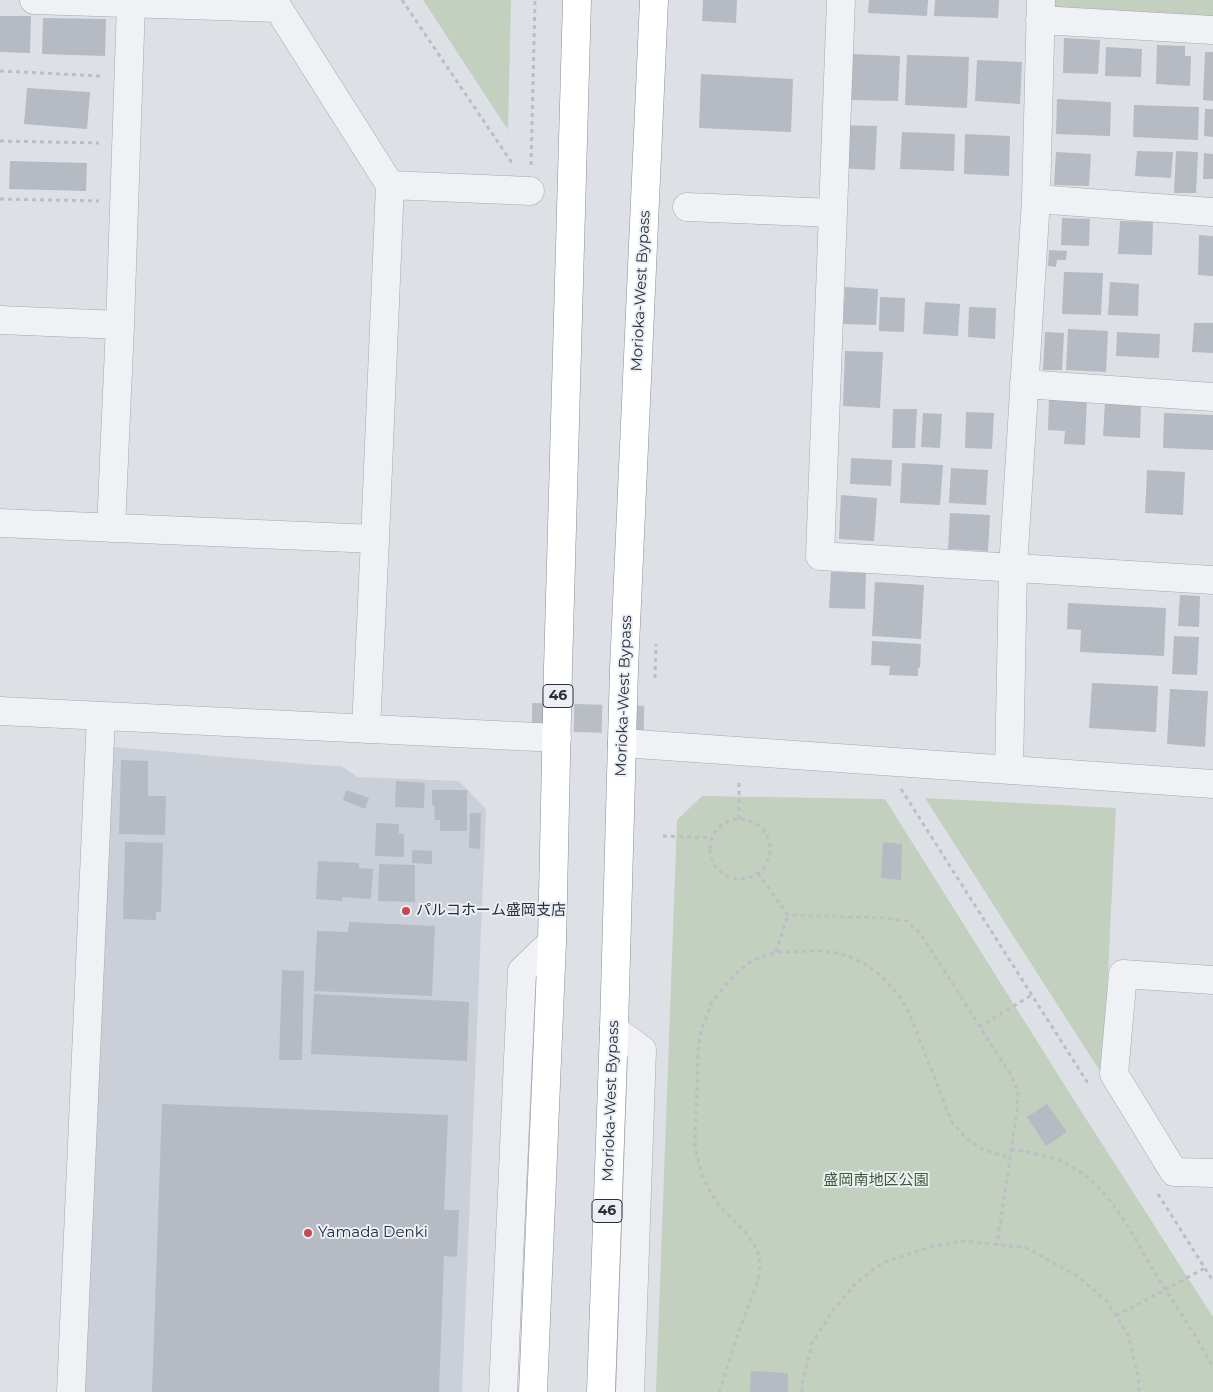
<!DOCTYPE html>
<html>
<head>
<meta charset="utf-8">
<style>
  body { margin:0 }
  canvas { display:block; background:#dde1e6 }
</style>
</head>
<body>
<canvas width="1213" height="1392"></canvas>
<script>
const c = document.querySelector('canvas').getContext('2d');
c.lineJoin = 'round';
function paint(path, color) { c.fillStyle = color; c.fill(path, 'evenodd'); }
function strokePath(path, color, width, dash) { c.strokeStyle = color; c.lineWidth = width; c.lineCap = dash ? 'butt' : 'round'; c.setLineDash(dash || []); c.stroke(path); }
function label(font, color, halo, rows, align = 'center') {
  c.font = font + ' Montserrat,"Noto Sans JP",sans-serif'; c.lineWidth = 4; c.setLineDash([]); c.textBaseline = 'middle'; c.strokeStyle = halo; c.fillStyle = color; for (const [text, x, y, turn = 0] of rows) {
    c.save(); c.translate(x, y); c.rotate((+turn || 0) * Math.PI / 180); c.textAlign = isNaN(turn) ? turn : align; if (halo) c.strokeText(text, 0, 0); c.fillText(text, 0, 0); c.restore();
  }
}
paint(new Path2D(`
  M114,747l202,18 25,1 17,11 101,4 27,28 -24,583h-379l23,-639z`), '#cbd0d8');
paint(new Path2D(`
  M423,0h88l-3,130z
  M1050,0h163v23l-155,-7z
  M702,796l183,3 189,301 139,217v75h-557l21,-572z
  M925,798l191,10 -13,268z`), '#c3d0bf');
paint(new Path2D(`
  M703,0h34l-1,23 -34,-2z
  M869,0h59l-1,16 -59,-3z
  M935,0h64l-1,18 -64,-2z
  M0,16h31l-1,37 -30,-1z
  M43,18l63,1 -1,37 -63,-2z
  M1064,38l36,2 -2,34 -35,-1z
  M1157,45l28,1v10h6l-1,30 -34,-2z
  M1106,47l36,2 -1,28 -36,-1z
  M1205,52h8v49l-10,-1z
  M852,54l48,2 -2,45 -48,-1z
  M907,55l62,2 -2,51 -62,-3z
  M977,60l45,2 -2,42 -45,-3z
  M701,74l92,5 -2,53 -92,-4z
  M27,88l63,4 -3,37 -63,-5z
  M1057,99l54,3 -1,34 -54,-2z
  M1134,105l65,2 -1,33 -65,-3z
  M1205,109h8v28l-9,-1z
  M839,125l38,1 -2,44 -38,-2z
  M902,132l53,2 -1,37 -54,-2z
  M965,134l45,2 -1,40 -45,-2z
  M1137,151l36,1 -2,26 -36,-2z
  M1176,151l22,1 -2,41h-22z
  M1056,152l35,2 -2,32 -35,-1z
  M1204,153l9,1v25h-10z
  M10,161l77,2 -1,28 -77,-2z
  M1062,218l28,1 -1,27 -28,-1z
  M1120,221l33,1 -1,33 -34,-1z
  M1199,235l14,1v40l-15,-1z
  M1049,250l18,1 -1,9h-9l-1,7 -8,-1z
  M1064,272l39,1 -2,42 -39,-1z
  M1110,282l29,2 -1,32 -30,-1z
  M845,287l33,2 -2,36 -33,-1z
  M880,297l25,1 -1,34 -25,-1z
  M925,302l35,2 -2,32 -35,-2z
  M969,307l27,1 -1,31 -27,-2z
  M1194,323h19v30l-21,-1z
  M1068,329l40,2 -2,41 -40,-2z
  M1045,332l19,1 -2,37h-19z
  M1117,332l43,2 -1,24 -43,-2z
  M845,351l38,1 -3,56 -37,-2z
  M1049,397l38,1 -2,47 -21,-1 1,-13 -17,-1z
  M1105,403l36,2 -1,33 -37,-2z
  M893,409h24l-2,39h-23z
  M966,412l28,1 -2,36 -27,-1z
  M923,413l19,1 -2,34 -19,-1z
  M1164,413l49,2v35l-50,-2z
  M851,458l41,2 -1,26 -41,-2z
  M902,463l41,2 -3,40 -40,-2z
  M951,468l37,2 -2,35 -37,-2z
  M1147,470l38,2 -2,43 -38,-2z
  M841,495l36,3 -3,43 -35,-2z
  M950,513l40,2 -2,36 -40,-2z
  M831,572l35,1 -1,36 -36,-1z
  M875,582l49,3 -3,54 -49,-3z
  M1180,595l20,1 -1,31 -21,-1z
  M1068,603l98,5 -2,48 -84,-4 1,-22 -14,-1z
  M1174,636l25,1 -2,38 -25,-1z
  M872,641l49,3 -1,24 -2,-1v9l-29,-1 1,-9 -19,-1z
  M1092,683l66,3 -2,46 -67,-4z
  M1170,689l38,2 -3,56 -38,-3z
  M121,760l27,1v35h18l-1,39 -46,-1z
  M396,781l29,2 -1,25 -29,-1z
  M346,790l23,8 -4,11 -22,-9z
  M432,790h35v41h-27v-11h-5l-1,-15h-2z
  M470,813h11l-1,36 -11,-1z
  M376,823l23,1v10h5v23l-29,-1z
  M125,842l38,1 -2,69h-5v8l-33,-1z
  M883,842l19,2 -1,36 -20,-2z
  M412,850l20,1v13l-20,-1z
  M318,861l41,2v5l14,1 -2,30 -29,-2v4l-26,-2z
  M379,864l36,1v37l-37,-1z
  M349,922l86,4 -3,70 -118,-5 3,-60 31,1z
  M282,970l22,1 -2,89h-23z
  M314,994l155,8 -2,59 -156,-7z
  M162,1104l286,11 -4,95h15l-2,47 -13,-1 -5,136h-287z
  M1047,1104l20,28 -21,14 -19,-29z
  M751,1371l37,2v19h-38z`), '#b5bac3');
strokePath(new Path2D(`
  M532,717l123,3`), '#b9bdc4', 28, [28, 14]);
const minor = new Path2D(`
  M34,0l244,8
  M841,0l-21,556 393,24
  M1040,20l173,10
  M390,185l140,6
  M1036,199l177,13
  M687,207l146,6
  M0,320l120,5
  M1024,384l189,13
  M0,523l375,16 15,-354 -117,-185
  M111,528l9,-203 11,-321
  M0,711l557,27
  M366,729l9,-190
  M622,743l591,41
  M1009,770l4,-202 23,-369 5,-199
  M1213,980l-90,-6 -9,100 60,98 39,1
  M614,1029l28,21 -12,342
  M71,1392l30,-676
  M503,1392l19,-421 30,-29`);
const highway = new Path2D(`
  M533,1392l19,-450 6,-274 19,-668
  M601,1392l13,-363 10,-360 30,-669`);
strokePath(minor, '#a3a8b0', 29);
strokePath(highway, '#858e9c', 29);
strokePath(new Path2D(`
  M402,0l110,163
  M0,71l102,5
  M0,141l99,2
  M531,165l4,-165
  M0,199l99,2
  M655,678l1,-34
  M739,783v36
  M901,789l188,296
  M710 849a30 30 0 1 1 60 0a30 30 0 1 1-60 0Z
  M663,836l50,2
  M758,873l30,42 99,3 20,3 10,9 9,12 86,135 6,15 -1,20 -20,133
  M776,952l12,-37
  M979,1027l53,-32
  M1011,1149c21,4 44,7 62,18 42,26 62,74 87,114 18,28 38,57 53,87
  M1158,1194l55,87
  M1116,1316l89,-48
  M719,1392l20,-61 20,-53 1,-13 -1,-9 -5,-12 -9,-12 -26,-27 -8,-12 -9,-18 -7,-28 3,-96 3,-20 11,-29 13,-16 13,-15 14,-10 24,-9 42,-1 20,2 12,4 15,7 15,11 17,18 12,20 43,109c18,23 29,29 58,35
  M802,1392v-7l10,-42 22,-34 21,-25 27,-21 51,-17 31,-5 63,7 50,28 29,24 22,35 10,41 1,16`), '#bcbec5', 3, [4, 4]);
strokePath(minor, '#f0f1f5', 28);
strokePath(highway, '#fff', 28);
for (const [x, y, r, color] of [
  [406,911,5,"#c84657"],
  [308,1233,5,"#c84657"]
]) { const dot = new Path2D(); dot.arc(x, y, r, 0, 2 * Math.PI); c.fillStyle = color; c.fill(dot); strokePath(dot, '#eceff4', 2); }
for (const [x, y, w] of [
  [558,696,30],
  [607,1211,30]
]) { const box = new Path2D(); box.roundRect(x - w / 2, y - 11.5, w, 23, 4); c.fillStyle = '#eceff4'; c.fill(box); strokePath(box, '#272e3c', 1); }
label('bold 14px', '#272e3c', null, [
  ["46",558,696],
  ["46",607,1211]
]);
label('15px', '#272e3c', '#eceff4', [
  ["Morioka-West Bypass",641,291,-87],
  ["Morioka-West Bypass",624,696,-88],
  ["Morioka-West Bypass",611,1101,-88]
]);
label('15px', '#272e3c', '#eceff4', [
  ["パルコホーム盛岡支店",416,911],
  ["Yamada Denki",318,1233]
], 'left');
label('15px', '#3b5735', '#eceff4', [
  ["盛岡南地区公園",876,1181]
]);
</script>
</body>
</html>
